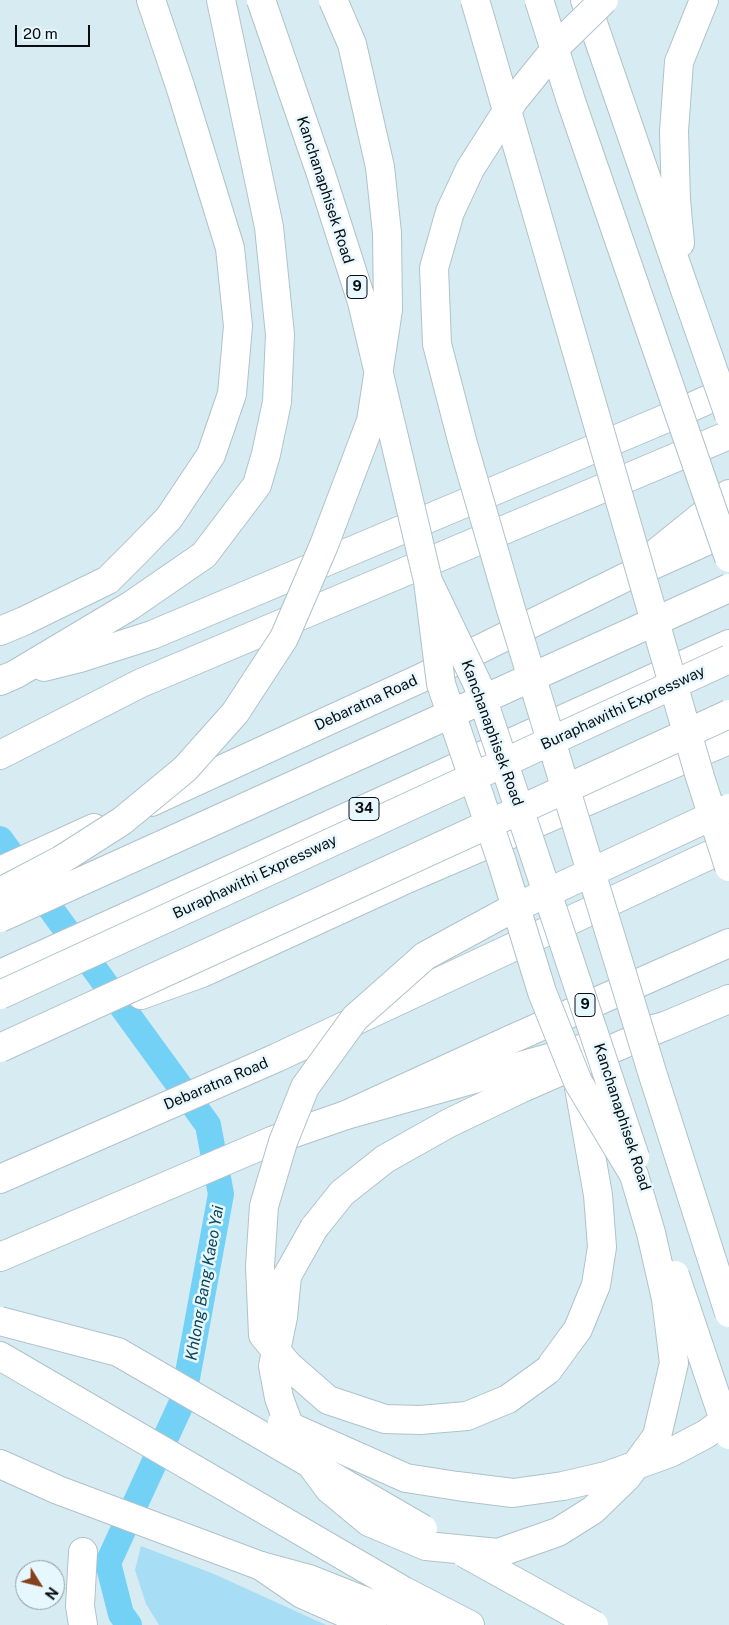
<!DOCTYPE html>
<html>
<head>
<meta charset="utf-8">
<style>
  body { margin:0 }
  #map { position:relative; width:729px; height:1625px; overflow:hidden; background:#d7ebf3; font-family:"Public Sans",sans-serif }
  canvas { display:block }
  .north { position:absolute; left:15px; top:1560px; width:50px; height:50px; box-sizing:border-box; background:#e7f7fe; border:1px solid #8d999f; border-radius:50%; rotate:126deg; font-size:14px; font-weight:700; line-height:20px; text-align:center; color:#070d10 }
  .north::after { content:''; display:block; margin:auto; width:18px; height:22px; background:#86401b; clip-path:polygon(50% 0,100% 100%,50% 72%,0 100%) }
  .scale { position:absolute; left:15px; top:25px; width:75px; height:22px; box-sizing:border-box; border:2px solid #070d10; border-top:0; padding-left:6px; font-size:15px; line-height:18px; white-space:nowrap; color:#070d10; -webkit-text-stroke:4px #e7f7fe; paint-order:stroke }
</style>
</head>
<body>
<div id="map">
<canvas width="729" height="1625"></canvas>
<div class="north">N</div>
<div class="scale">20 m</div>
</div>
<script>
const c = document.querySelector('canvas').getContext('2d');
c.lineJoin = 'round';
function paint(path, color) { c.fillStyle = color; c.fill(path, 'evenodd'); }
function strokePath(path, color, width, dash) { c.strokeStyle = color; c.lineWidth = width; c.lineCap = dash ? 'butt' : 'round'; c.setLineDash(dash || []); c.stroke(path); }
function label(font, color, halo, rows, align = 'center') {
  c.font = font + ' "Public Sans",sans-serif'; c.lineWidth = 5; c.setLineDash([]); c.textBaseline = 'middle'; c.strokeStyle = halo; c.fillStyle = color; for (const [text, x, y, turn = 0] of rows) {
    c.save(); c.translate(x, y); c.rotate((+turn || 0) * Math.PI / 180); c.textAlign = isNaN(turn) ? turn : align; if (halo) c.strokeText(text, 0, 0); c.fillText(text, 0, 0); c.restore();
  }
}
paint(new Path2D(`
  M141,1546l73,28 112,51h-167l-13,-21 -11,-34z`), '#a7ddf5');
strokePath(new Path2D(`
  M0,839l208,286 13,69 -38,206 -75,163 13,51 8,11`), '#73d1f6', 26);
const minor = new Path2D(`
  M83,1552l-3,54 3,19`);
const major = new Path2D(`
  M656,553l73,-59
  M0,631l24,-10 84,-41 30,-30 31,-32 42,-63 21,-61 6,-68 -8,-78 -49,-159 -30,-89
  M151,802l268,-123 207,-102 103,-46
  M0,871l94,-43
  M642,1032l23,-6 64,-27
  M0,1179l276,-121 453,-212
  M0,1257l274,-117 72,-25 242,-68
  M0,1464l58,26 203,76 41,28 70,31`);
const highway = new Path2D(`
  M585,0l99,287
  M680,243l-4,-43 -2,-69 5,-69 25,-62
  M44,667l36,-9 72,-23 522,-220 55,-25
  M0,681l16,-7 114,-68 74,-51 53,-70 9,-31 11,-52 3,-67 -11,-108 -48,-227
  M0,755l141,-72 588,-248
  M0,974l729,-330
  M141,995l61,-22 198,-91 329,-142
  M346,1115l166,-76 217,-96
  M314,1228l28,-35 43,-34 64,-36 71,-34 145,-63
  M0,1356l404,235 66,34
  M548,1370l30,-41 18,-44 6,-38 -4,-52 -20,-113
  M261,1566l48,13 116,46`);
strokePath(minor, '#afc2ca', 30);
strokePath(major, '#afc2ca', 30);
strokePath(highway, '#afc2ca', 30);
strokePath(minor, '#fff', 28);
strokePath(major, '#fff', 28);
strokePath(highway, '#fff', 28);
const highwayBridge = new Path2D(`
  M261,0l60,174 41,128 66,279 50,104 157,472
  M475,0l225,777 29,90
  M539,0l32,101 158,457
  M604,0l-43,42 -47,58 -44,69 -20,43 -16,56 3,76 26,100 47,162 142,466 77,241
  M684,287l45,128
  M0,892l61,-32 61,-39 63,-52 50,-56 49,-75 40,-93 47,-124 17,-111 -1,-77 -7,-66 -28,-123 -19,-44
  M0,918l729,-330
  M0,995l729,-336
  M0,1048l729,-334
  M314,1228l-27,48 -4,41 -10,49 6,32 17,46 33,45 40,33 57,24 72,7 60,-21 35,-22 34,-33 30,-41 17,-73 -8,-64 -15,-66 -17,-58 -56,-93 -36,-90 -40,-130 -61,-178 -13,-103
  M675,1275l54,160
  M0,1321l118,31 305,177
  M548,1370l-40,29 -41,17 -47,4 -35,-1 -57,-19 -40,-35 -25,-30 -3,-69 4,-60 19,-64 22,-55 50,-69 70,-62 81,-44 223,-104
  M282,1423l124,55 51,8 56,7 50,-7 43,-10 64,-23 36,-19 23,-17
  M464,1553l130,72`);
strokePath(highwayBridge, '#afc2ca', 30, []);
strokePath(highwayBridge, '#fff', 28);
for (const [x, y, w] of [
  [357,287,20],
  [364,809,30],
  [585,1005,20]
]) { const box = new Path2D(); box.roundRect(x - w / 2, y - 11.5, w, 23, 4); c.fillStyle = '#e7f7fe'; c.fill(box); strokePath(box, '#070d10', 1); }
label('bold 14px', '#070d10', null, [
  ["9",357,287],
  ["34",364,809],
  ["9",585,1005]
]);
label('15px', '#070d10', '#e7f7fe', [
  ["Kanchanaphisek Road",325,190,72],
  ["Debaratna Road",366,703,-25],
  ["Buraphawithi Expressway",623,708,-25],
  ["Kanchanaphisek Road",492,733,70],
  ["Buraphawithi Expressway",255,877,-25],
  ["Debaratna Road",216,1084,-23],
  ["Kanchanaphisek Road",622,1117,72]
]);
label('italic 16px', '#0c4558', '#e7f7fe', [
  ["Khlong Bang Kaeo Yai",205,1283,-80]
]);
</script>
</body>
</html>
